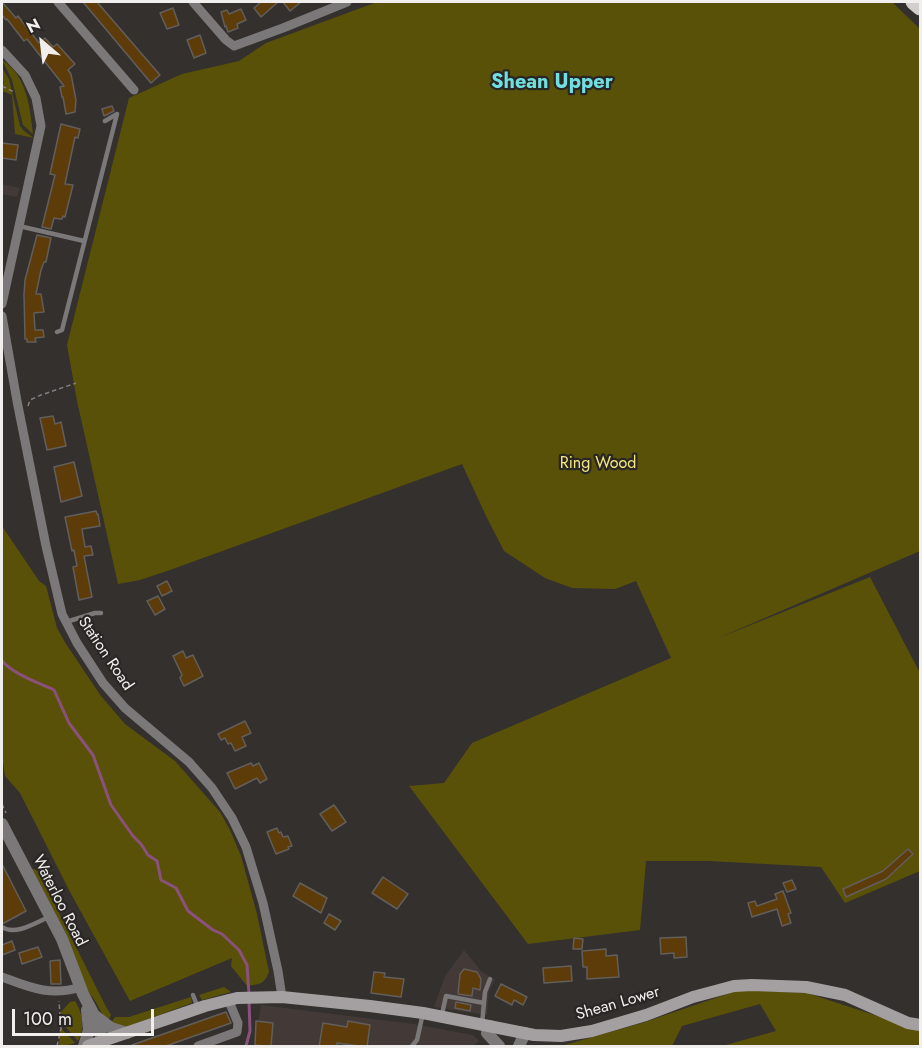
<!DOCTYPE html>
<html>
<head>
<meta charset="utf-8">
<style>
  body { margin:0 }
  #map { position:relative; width:922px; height:1048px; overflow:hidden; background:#33302e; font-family:Jost,sans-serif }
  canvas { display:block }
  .frame { position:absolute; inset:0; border:3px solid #f1efee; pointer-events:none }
  .north { position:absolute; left:12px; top:12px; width:60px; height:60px; -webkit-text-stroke:4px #292624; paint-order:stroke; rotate:332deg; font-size:16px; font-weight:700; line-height:24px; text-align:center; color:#f1efee }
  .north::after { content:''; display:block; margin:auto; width:21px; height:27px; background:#f1efee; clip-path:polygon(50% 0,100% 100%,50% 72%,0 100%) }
  .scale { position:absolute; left:12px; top:1009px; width:142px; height:27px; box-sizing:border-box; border:3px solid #f1efee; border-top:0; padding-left:8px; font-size:18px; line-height:21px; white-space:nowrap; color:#f1efee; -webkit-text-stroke:4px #292624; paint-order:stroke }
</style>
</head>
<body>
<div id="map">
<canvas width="922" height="1048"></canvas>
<div class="frame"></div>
<div class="north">N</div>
<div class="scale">100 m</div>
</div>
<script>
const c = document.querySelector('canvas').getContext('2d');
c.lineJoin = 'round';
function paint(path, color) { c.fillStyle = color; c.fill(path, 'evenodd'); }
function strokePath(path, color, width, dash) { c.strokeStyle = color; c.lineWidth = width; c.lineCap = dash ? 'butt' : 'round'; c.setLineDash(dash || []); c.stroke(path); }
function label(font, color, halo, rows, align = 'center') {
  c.font = font + ' Jost,sans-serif'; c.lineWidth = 4.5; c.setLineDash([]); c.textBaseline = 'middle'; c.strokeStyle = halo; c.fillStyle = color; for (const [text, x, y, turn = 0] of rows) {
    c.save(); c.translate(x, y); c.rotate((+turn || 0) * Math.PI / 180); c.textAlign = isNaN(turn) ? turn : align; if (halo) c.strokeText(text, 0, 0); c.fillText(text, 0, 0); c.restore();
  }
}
paint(new Path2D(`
  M2,184l18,4 -3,9 -15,-3z
  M464,950l18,22 13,8 -6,11 -2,24 -53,-8 11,-31z
  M261,1005l153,19 59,11 6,6 -6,5h-218z`), '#433936');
paint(new Path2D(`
  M377,2h515l28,27v522l-204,88 154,-62 50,96v198l-75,32 -24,-36 -111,-6h-64l-6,69 -112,14 -119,-158 35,-3 28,-40 199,-85 -35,-77 -21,8 -43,-1 -27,-10 -41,-27 -17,-33 -25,-54 -292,106 -30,10 -22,4 -41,-183 -10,-56 62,-247 53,-24 57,-13 27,-18z
  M2,60c25,15 28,48 31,74l-10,-9 -11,-45z
  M2,68l7,11 11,47 4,5 10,7 -19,-4 -3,-39 -10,-4v-3h2l1,-2 -2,-1 1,-3 -2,-3z
  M2,526l37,55 7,5 11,42 9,16 35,52 24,28 50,37 45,51 10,18 11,26 16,58 12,58c-5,13 -10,12 -22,14l-16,-20 1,-8 -102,43 -60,-109 -50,-99 -15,-17 -3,-21z
  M29,868l9,2 9,19 59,118 5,8 -3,6c-9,-9 -11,-21 -20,-29z
  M224,987l7,5 -29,8 -3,-5z
  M739,990l68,3 113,37v16h-198l54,-15 -16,-27 -78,22 -10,20h-111l81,-23z
  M191,997l1,6 -63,23h-6l-12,-3 4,-6h14z
  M75,1001c8,12 10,28 3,40l-17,-19v-10l9,-10z
  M60,1028h1l14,15 -11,3h-5z`), '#5a5108');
strokePath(new Path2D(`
  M2,661c13,14 35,21 52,29l15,33 24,32 18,50 22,31 8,8 7,11 9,6 4,19 15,8 12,23 25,19 9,4 17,16 8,15 2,29
  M246,1046l4,-15 -1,-30`), '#8a517d', 3);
const building = new Path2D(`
  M2,2l14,16 2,-2 21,27 6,-5 8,9 4,-3 18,20 -7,6 3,4 5,26 -1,12 -9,2 -3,-17h-1l-2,-10 4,-1 -37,-47 -3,2 -17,-22 -1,1 -4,-5z
  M83,2h14l63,73 -9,8z
  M261,2h17l-17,15 -7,-9z
  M283,2h18l-11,9z
  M173,8l6,17 -12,4 -7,-16z
  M241,9l5,11 -9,4 1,4 -10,4 -2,-6 -1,1 -4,-15 6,-2 2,4z
  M200,35l6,18 -12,5 -7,-18z
  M112,106l2,5 -10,5 -2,-7z
  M61,124l19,5 -2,9 -3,-1 -10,47 8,1 -8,32 -2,-1 -1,3h-2l-6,-1 -3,11 -9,-2 13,-52 -5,-1z
  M2,143l16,2 -2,15 -14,-2z
  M37,235l14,3 -5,24h-2l-3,8 -5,24h5l3,18 -10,1 1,17h8l1,7 -9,1 1,4h-9v-3h-2l-1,-45 1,-14z
  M53,416l2,8 6,-2 5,24 -19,4 -7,-32z
  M74,462l8,34 -21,6 -7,-35z
  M96,511l1,3h1l2,12 -18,3 3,18 6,-1 2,9 -9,1 8,41 -13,3 -6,-33 4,-1 -3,-16 -2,1 -7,-34z
  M167,581l5,10 -10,5 -5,-10z
  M158,596l7,13 -10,6 -8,-14z
  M183,651l3,7 7,-3 10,21 -19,10 -4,-8 2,-3 -9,-19z
  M245,721l6,12 -9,4 4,9 -11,5 -4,-8 -3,1 -3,-6 -4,2 -3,-6z
  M251,763l2,3 6,-3 8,16 -7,4 -3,-5 -22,11 -8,-16z
  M334,805l12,17 -14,9 -12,-17z
  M277,828l2,5 2,-1 2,5 5,-1 4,10 -4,1 1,2 -13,5 -9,-22z
  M908,849l5,5 -27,25 -40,18 -3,-8 40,-18z
  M2,864l24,47 -22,12h-2z
  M383,877l25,17 -11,15 -25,-16z
  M792,880l4,9 -9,3 -4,-9z
  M300,883l27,15 -6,15 -28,-17z
  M783,891l8,22 -3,1 3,9 -9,3 -5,-17 -25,8 -4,-14 7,-2 2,5 20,-7 -2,-5z
  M329,914l12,7 -6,9 -11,-7z
  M686,937l1,20 -13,1v-5l-13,1 -1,-16z
  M574,938l9,1 -1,10h-9z
  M12,941l3,9 -13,5v-10z
  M38,947l4,10 -20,7 -3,-11z
  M606,949v7l11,-1 2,22 -32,2v-12h-4l-1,-16z
  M60,960l1,24h-10l-1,-23z
  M571,966l1,15 -28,2 -1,-15z
  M464,969l13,3 4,7 -1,11 -7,-2 -1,8 -14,-2 2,-20z
  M374,972l11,1 -1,4 20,2 -3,18 -30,-4z
  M501,984l26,13 -4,8 -9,-5 -2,5 -17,-9z
  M456,1002l15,3 -1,6 -15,-3z
  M226,1012l5,11 -68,24h-31v-2z
  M256,1021l17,2 -2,24 -16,-2z
  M348,1021l22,4 -3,22 -30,-4v4h-18l4,-24 24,4z`);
paint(building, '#5e3c0a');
strokePath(building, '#615e5b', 1.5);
strokePath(new Path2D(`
  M2,86l12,6
  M28,406l2,-6 11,-5 35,-12
  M2,804l4,9
  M57,1046l4,-17 -2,-28`), '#817e7d', 1.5, [4.5, 3]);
strokePath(new Path2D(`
  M19,226l65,15
  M57,332l5,-2 55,-216 -12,7
  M66,622l29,-9h6
  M2,927c13,9 33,-4 47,-10
  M193,995l5,13
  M442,1014l4,-18 38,7
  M482,1024l3,-32 5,-13
  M412,1046l5,-6 6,-27`), '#7a7878', 4.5);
strokePath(new Path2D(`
  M58,2l76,88
  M193,2l33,38 8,6 49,-18 64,-26
  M2,50l23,25 11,23 5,28 -39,178
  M2,316l15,85 29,145 16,68 15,29 26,40 22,25 64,54 23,26 20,30 14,29 17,56 15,68 4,26
  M2,977c27,10 49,20 78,10
  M198,1046l39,-14 1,-9 -10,-24`), '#7a7878', 9);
strokePath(new Path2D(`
  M2,824l60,115 21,55 11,21 9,26
  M94,1015l17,13 16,5
  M490,1026l-3,7 12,13
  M84,1046l5,-16 -2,-20
  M519,1046l6,-13`), '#7a7878', 12);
strokePath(new Path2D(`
  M88,1046l117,-40 32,-8 45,-1 88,9 53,7 111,22 27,1 31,-5 54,-16 47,-18 41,-11 18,-1 54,2 39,8 63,28 12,2`), '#a4a0a1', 12);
strokePath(new Path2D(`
  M913,2l7,6`), '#d2cece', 15);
label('16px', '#f4e87f', '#292624', [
  ["Ring Wood",598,464]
]);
label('16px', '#f1efee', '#292624', [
  ["Station Road",105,654,56],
  ["Waterloo Road",59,901,63],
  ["Shean Lower",618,1004,-16]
]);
label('bold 20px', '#71dee0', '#292624', [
  ["Shean Upper",552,83]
]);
</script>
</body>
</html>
